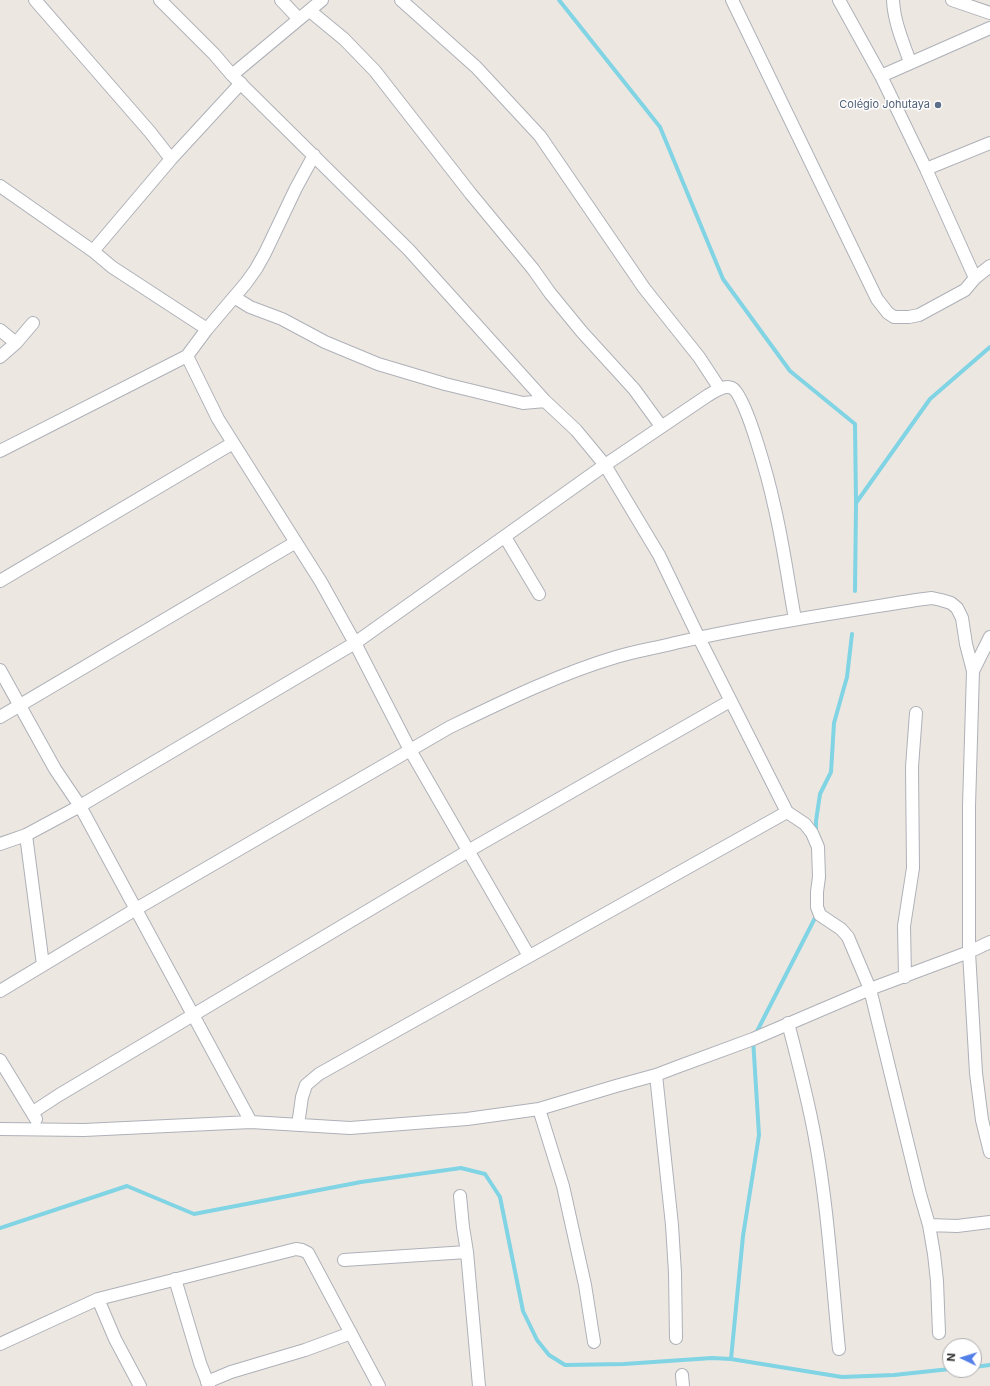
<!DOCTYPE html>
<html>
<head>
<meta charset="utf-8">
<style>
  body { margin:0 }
  #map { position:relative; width:990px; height:1386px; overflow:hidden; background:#ede7e2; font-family:Inter,sans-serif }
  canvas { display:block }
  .north { position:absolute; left:942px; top:1338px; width:40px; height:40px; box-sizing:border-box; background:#fff; border:1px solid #ababab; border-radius:50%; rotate:274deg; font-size:11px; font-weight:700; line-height:16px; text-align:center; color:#2d2d2d }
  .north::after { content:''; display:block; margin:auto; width:14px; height:18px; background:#537fe9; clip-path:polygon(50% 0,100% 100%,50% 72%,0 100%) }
</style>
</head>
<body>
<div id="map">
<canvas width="990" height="1386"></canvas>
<div class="north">N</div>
</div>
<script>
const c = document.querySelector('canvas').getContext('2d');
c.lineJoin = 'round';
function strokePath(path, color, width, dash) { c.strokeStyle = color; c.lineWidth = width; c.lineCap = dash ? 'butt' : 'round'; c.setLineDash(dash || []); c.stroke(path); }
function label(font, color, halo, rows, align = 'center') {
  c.font = font + ' Inter,sans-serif'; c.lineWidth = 3; c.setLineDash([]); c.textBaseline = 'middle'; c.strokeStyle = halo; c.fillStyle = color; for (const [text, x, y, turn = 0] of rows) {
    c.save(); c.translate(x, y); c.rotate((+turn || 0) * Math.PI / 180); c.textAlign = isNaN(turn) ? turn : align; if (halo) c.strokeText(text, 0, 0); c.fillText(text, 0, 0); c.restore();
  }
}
strokePath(new Path2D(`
  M559,0l101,127 63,152 67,92 65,53 1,79
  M855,591l1,-88 74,-104 60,-52
  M816,832v-11l4,-27 11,-22 3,-49 13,-46 5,-43
  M0,1228l127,-42 67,28 167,-32 100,-14 24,6 15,23 23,114 14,29 12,15 16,10 59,-1 88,-6 19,1 12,-123 16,-101 -6,-96 63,-123v-3
  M731,1359l111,18 52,-2 56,-6
  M974,1367l16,-2`), '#80d4e4', 4);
const street = new Path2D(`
  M35,0l115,132 21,27
  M160,0l54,54 18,21 177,175 136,151 31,29 29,35 54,90 40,83 88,174 18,12 7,9 6,14 1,30 -2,15v15l3,8 21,14 7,8 22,52 50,205 9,31 5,29 3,27 2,52
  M281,0l18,19
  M401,0l75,67 64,69 104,152 55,69 21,32
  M732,0l145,299 11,14 6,4h15l10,-2 46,-25 10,-12 15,-12
  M839,0l42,76 45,93 49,109
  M893,0c1,22 10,42 17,62
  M952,0l38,13
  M310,11l34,28 31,32 96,123 62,75 17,24 32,39 52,57 27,37
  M232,75l90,-75
  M881,76l109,-48
  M926,169l64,-26
  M0,186l93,65 19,16 95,62
  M93,251l78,-92 70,-76
  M234,297l16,10 32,12 43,23 53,22 67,20 78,19 22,-2
  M0,330l16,13
  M187,356l31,63 103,163 34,61 55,107 119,206
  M0,357l16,-14 17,-20
  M0,451l187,-95 20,-27 39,-46 10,-14 9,-16 31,-65 18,-33
  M505,537l34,57
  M0,581l233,-138
  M0,670l55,99 25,37 171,316
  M973,671l17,-34
  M0,717l296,-175
  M26,835l17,130
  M0,844l26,-9 54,-29 275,-163 250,-178 102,-69c7,-4 17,-12 25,-8 14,6 38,98 42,117 9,37 14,76 21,114
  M905,977l-1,-51 9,-58 -1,-101 4,-54
  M0,991l136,-82 314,-182c54,-26 109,-53 166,-70 20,-6 40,-9 59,-14 80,-18 161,-30 241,-43l16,-2 9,2 10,3 6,5 5,10 4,26 7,27 -4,135v146l7,121 6,47 8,32
  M788,1023c10,38 20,76 27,115 13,69 17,142 24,211
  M0,1060l36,59
  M656,1075l16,150 3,48 1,65
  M539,1109l24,77 22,99 9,57
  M33,1112l26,-17 409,-244 262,-150
  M298,1125l4,-28 4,-12 13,-11 468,-262
  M0,1129l84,1 167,-8 99,6 117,-9 72,-10 77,-23 40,-11 21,-8 76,-28 117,-50 99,-37 21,-10
  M460,1196l3,31 4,25 12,134
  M929,1225l28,1 33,-4
  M344,1260l123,-8
  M175,1279l25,84 9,23
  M98,1299l17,40 25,47
  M0,1344l98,-45 198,-50 6,1 6,3 71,133
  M682,1375l1,11
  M207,1382l24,-10 74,-22 46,-17`);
strokePath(street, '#aeb1b8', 14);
strokePath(street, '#fff', 12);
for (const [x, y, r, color] of [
  [938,105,4,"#5c6f8a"]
]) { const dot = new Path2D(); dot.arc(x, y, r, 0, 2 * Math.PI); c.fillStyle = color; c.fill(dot); strokePath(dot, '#fff', 1.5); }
label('11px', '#4e5e75', '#fff', [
  ["Colégio Johutaya",930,105]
], 'right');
</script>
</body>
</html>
